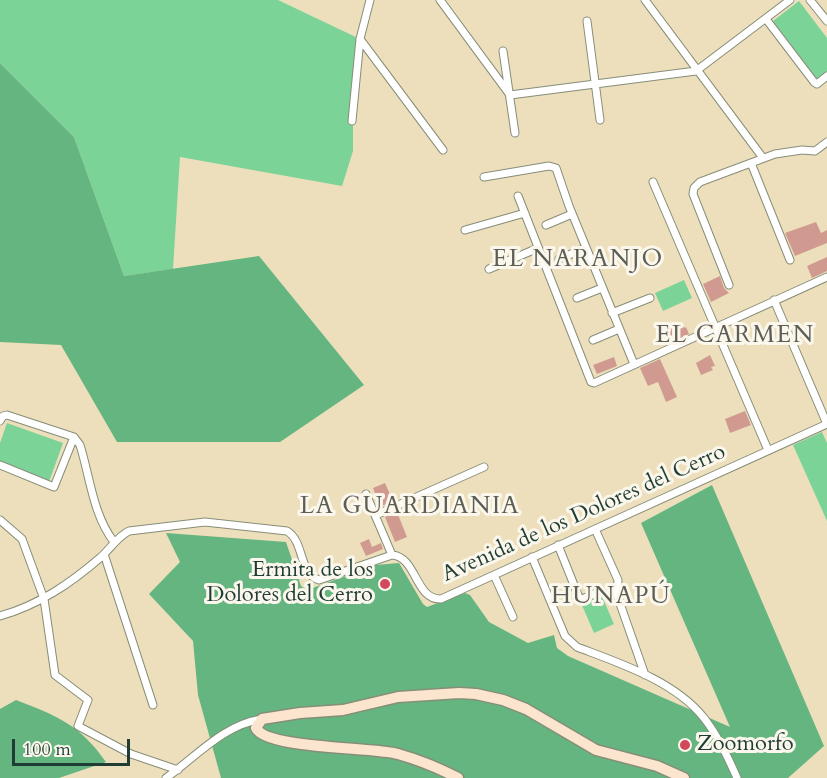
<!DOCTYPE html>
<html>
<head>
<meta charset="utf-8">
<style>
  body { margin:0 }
  #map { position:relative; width:827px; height:778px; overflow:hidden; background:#eddfbc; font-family:Cardo,serif }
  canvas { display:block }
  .scale { position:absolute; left:12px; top:739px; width:118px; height:27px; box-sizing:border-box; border:3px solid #1f3d34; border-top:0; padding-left:8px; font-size:18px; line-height:21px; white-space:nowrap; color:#1f3d34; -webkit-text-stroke:4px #fbf7ec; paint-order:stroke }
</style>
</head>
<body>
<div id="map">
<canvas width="827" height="778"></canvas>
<div class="scale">100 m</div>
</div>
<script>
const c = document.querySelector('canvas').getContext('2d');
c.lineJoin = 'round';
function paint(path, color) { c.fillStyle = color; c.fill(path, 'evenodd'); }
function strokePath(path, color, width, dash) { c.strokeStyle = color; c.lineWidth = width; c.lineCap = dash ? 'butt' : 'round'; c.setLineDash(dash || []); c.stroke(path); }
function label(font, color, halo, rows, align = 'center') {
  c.font = font + ' Cardo,serif'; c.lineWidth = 6; c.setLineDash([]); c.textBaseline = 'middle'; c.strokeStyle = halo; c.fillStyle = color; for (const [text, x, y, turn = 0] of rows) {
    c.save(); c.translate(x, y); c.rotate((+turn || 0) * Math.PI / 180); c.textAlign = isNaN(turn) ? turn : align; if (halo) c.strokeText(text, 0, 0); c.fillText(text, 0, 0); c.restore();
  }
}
paint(new Path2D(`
  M0,0h278l82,39 -7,68v44l-11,35 -162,-29 -7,112 -49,7 -50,-139 -74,-74z
  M799,1l28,37v35l-10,7 -44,-59z
  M684,280l8,18 -29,13 -8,-18z
  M7,423l56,20 -14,39 -49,-19v-20z
  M822,432l5,11v78l-34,-76z
  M601,594l13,30 -20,9 -13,-30z`), '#7cd398');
paint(new Path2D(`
  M0,63l74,74 50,139 135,-20 105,129 -84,57h-163l-56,-97 -61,-3z
  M712,485l112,261 -36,32h-567l-23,-83 -5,-54 -44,-47 31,-32 -14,-29 120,9 15,44 6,4 69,-25 23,-2 24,41 4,3 38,-14 5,2 19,27 39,21 26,-8 3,13 11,8 162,71 -89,-204z
  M16,700c42,16 64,25 90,62l-47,16h-59v-69z`), '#65b580');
paint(new Path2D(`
  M816,222l5,11 6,-3v13l-32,13 -10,-23z
  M827,257v14l-15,7 -5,-12z
  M720,276l4,12 5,5 -18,9 -8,-18z
  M682,324l2,4 2,-1 3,7 -18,8 -5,-12z
  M710,355l5,11 -4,1 2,3 -12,5 -5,-12z
  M614,357l3,9 -20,8 -4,-9z
  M660,359l17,38 -11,5 -8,-20 -10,4 -8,-18z
  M745,411l6,14 -21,8 -5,-14z
  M385,483l8,18 -13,6 -7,-19z
  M397,512l10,25 -12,5 -10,-25z
  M369,539l3,8 9,-4 2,6 -17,7 -6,-13z`), '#d19a91');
const street = new Path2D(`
  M440,0l70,95 186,-24 94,-71
  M645,0l118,158
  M810,0l17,21
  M766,19l48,63 3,2 10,-8
  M587,21l13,99
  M360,39l83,111
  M503,51l12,82
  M352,121l8,-82 10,-39
  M751,163l39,97
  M484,177l65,-11 7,2 13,38 65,158
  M653,182l115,268
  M518,196l73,186 3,1 233,-106
  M546,225l26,-11
  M465,230l60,-17
  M559,259l27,-11
  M489,269l49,-21
  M729,285l-36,-91 1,-6 6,-6 75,-28 27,-4 13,1 12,-9
  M577,298l25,-10
  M774,300l53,124
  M612,313l38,-15
  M593,340l26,-11
  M0,421l3,-5 4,-1 67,22 6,8c10,32 13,70 34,97
  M0,465l54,22 20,-50
  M366,494l26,61
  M376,515l108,-48
  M0,520l22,19 22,60 11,76 33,25 -10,26 53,28 47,16
  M595,529l23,51 -1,15 28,80
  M558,545l22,55 21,-9
  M104,554l49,151
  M532,557l33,79 12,11c42,16 98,34 127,71 14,18 24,39 33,60
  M494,575l19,42
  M0,616c39,-11 71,-33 101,-59 10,-9 16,-20 28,-26l76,-9 82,9c18,11 11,42 32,49l73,-25c25,2 23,45 49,44l386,-175
  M166,778c31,-22 57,-53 96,-59`);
const secondary = new Path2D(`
  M458,778c-19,-10 -39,-18 -60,-24 -26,-7 -132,-5 -142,-26l6,-9 38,-6 43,-3 55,-13 61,-4 17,1 27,6 23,9 70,41 61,16 27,12`);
strokePath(street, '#868e78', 9);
strokePath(secondary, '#868e78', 13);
strokePath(street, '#fff', 7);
strokePath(secondary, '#fbe5cf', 10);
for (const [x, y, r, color] of [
  [385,584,6,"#d1495b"],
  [685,745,6,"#d1495b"]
]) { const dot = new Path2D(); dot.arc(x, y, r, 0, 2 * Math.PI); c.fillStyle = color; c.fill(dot); strokePath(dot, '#fbf7ec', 2); }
label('22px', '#1f3d34', '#fbf7ec', [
  ["Avenida de los Dolores del Cerro",584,514,-24]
]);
label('22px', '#1f3d34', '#fbf7ec', [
  ["Ermita de los",373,571],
  ["Dolores del Cerro",373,596],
  ["Zoomorfo",697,745,"left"]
], 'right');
c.letterSpacing = '1.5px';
label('24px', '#5d5e55', '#fbf7ec', [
  ["EL NARANJO",578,260],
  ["EL CARMEN",735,336],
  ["LA GUARDIANIA",410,507],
  ["HUNAPÚ",611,597]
]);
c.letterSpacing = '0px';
</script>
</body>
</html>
